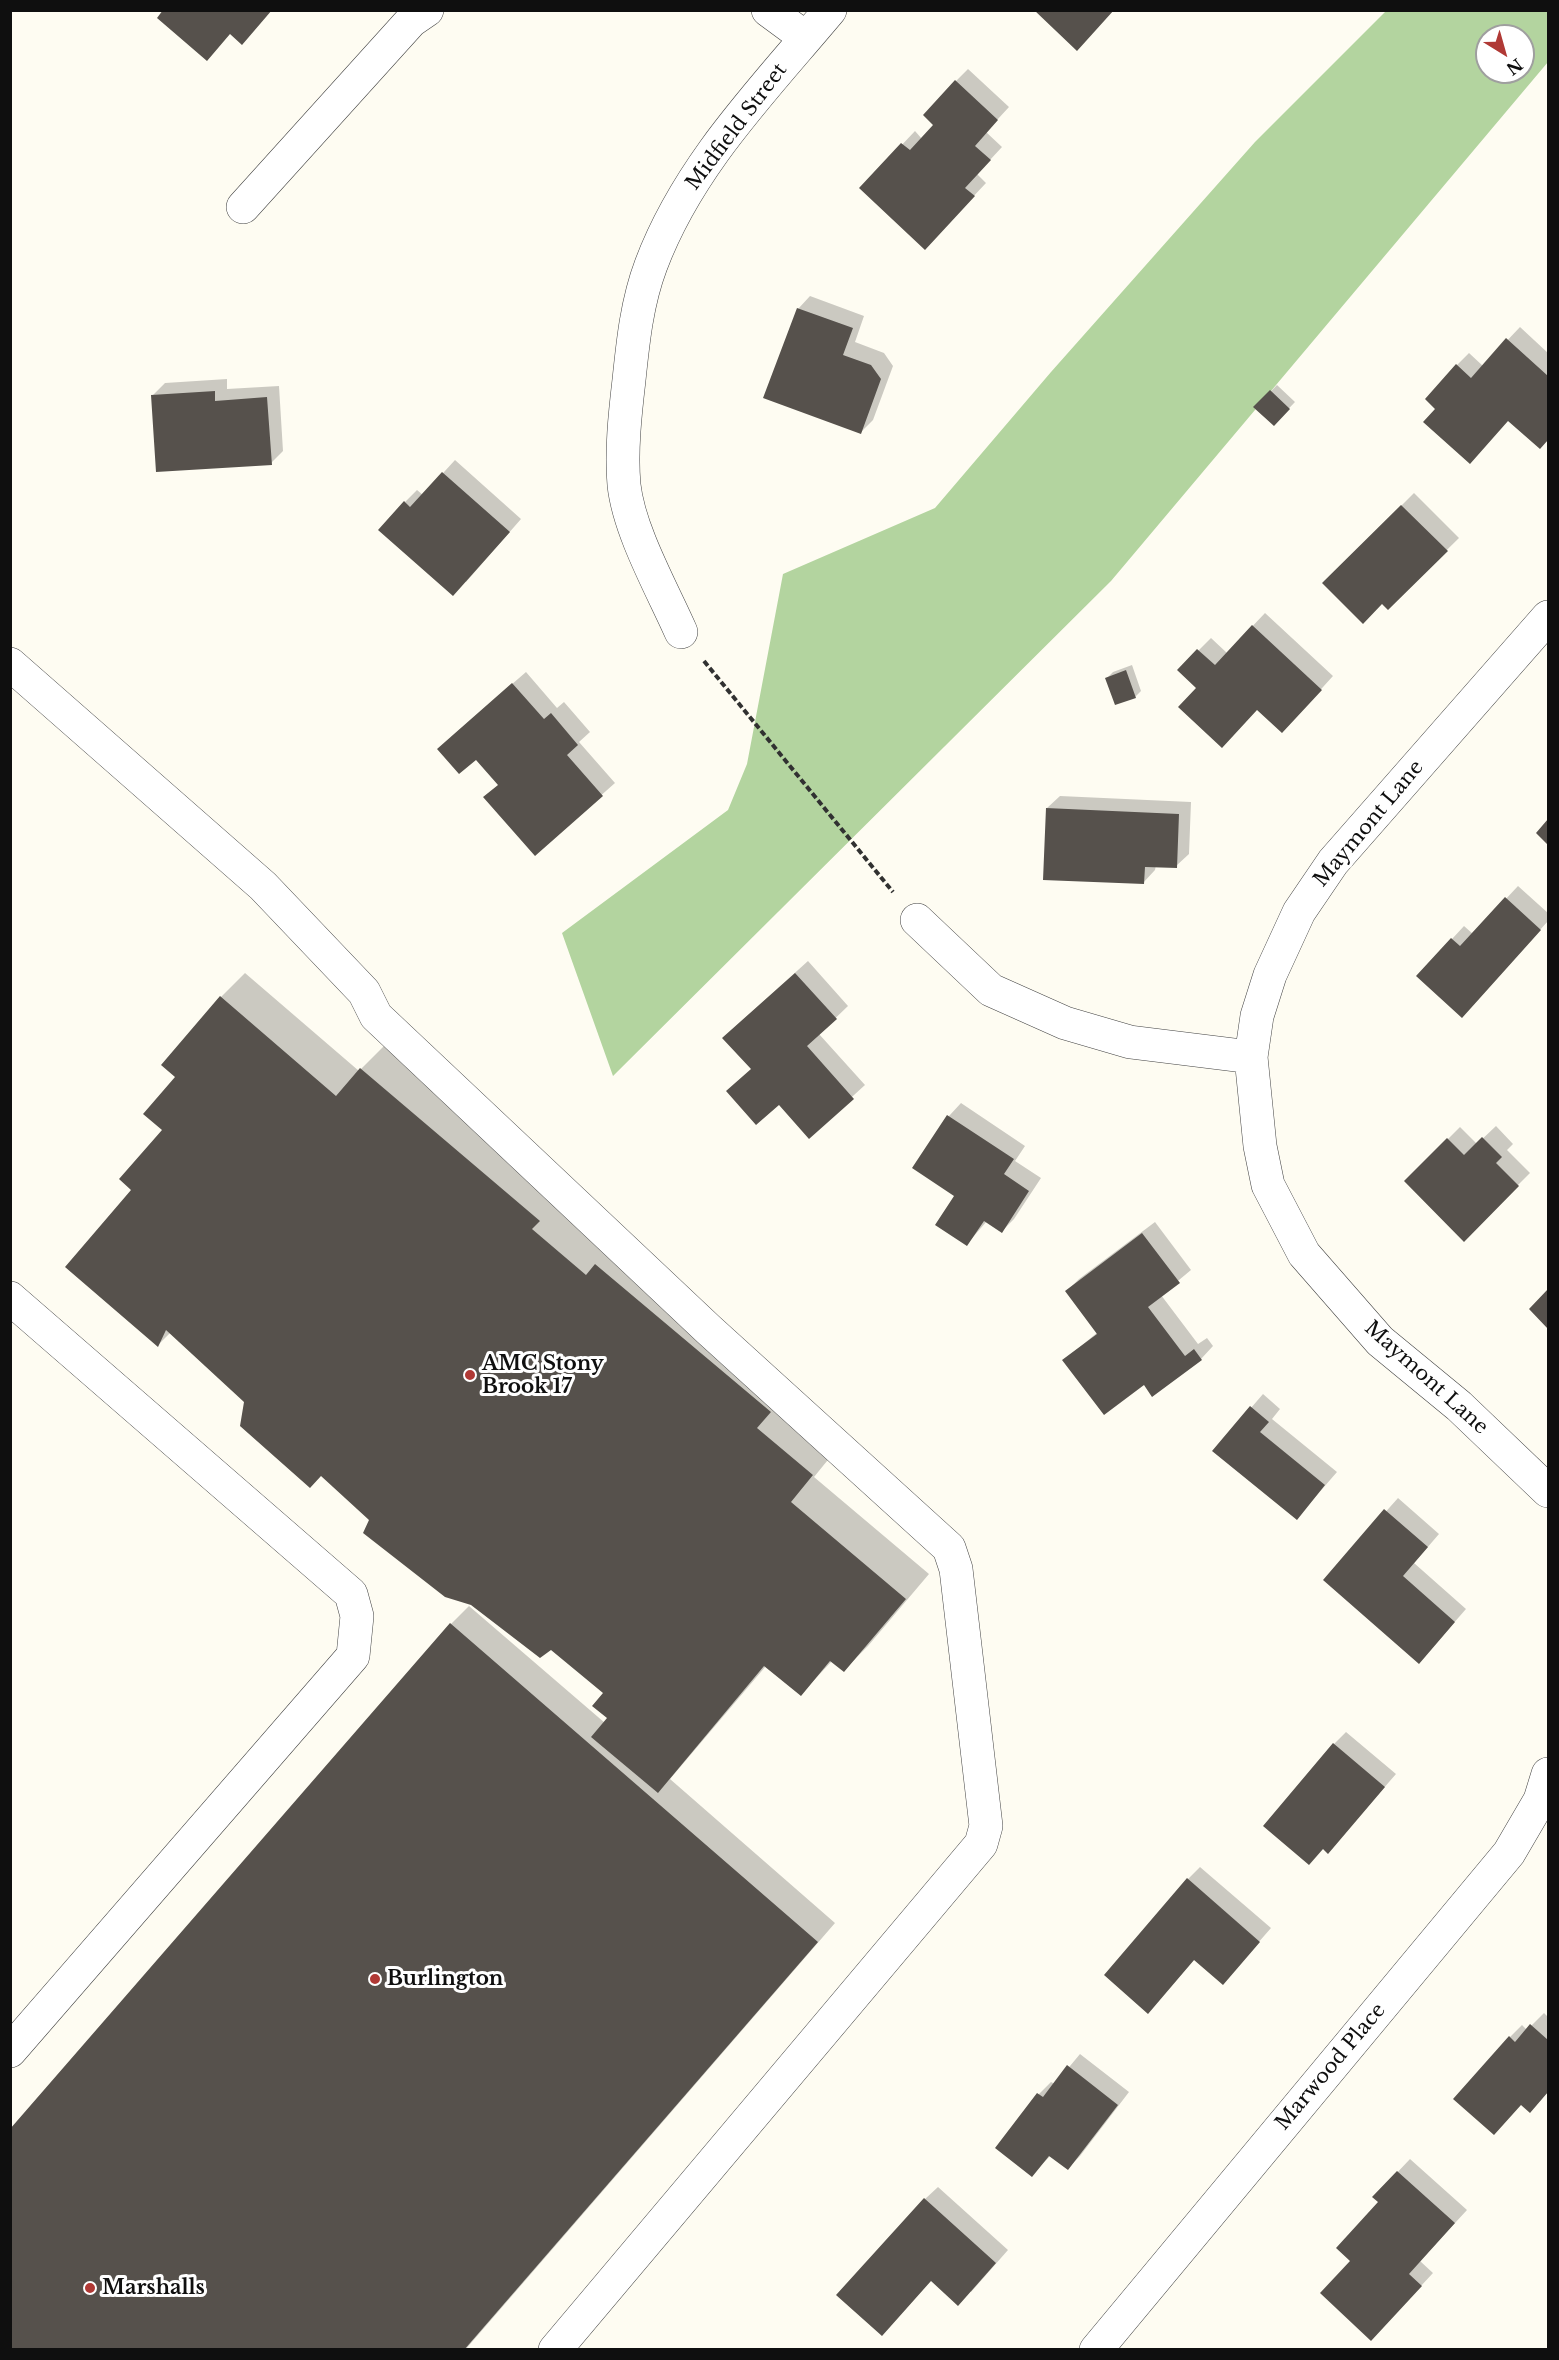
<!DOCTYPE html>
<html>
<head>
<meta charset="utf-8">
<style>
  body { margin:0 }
  #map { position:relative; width:1559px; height:2360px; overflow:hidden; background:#fefcf2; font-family:"Libre Baskerville",serif }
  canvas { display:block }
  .frame { position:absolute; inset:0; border:12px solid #0f0f0f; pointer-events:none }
  .north { position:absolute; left:1475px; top:24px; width:60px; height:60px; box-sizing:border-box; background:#fff; border:2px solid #9f9f9f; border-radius:50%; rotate:143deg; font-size:16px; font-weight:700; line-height:24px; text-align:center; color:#0f0f0f }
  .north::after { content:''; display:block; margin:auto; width:21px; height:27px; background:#b03935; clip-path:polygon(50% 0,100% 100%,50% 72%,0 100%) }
</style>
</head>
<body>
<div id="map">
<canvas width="1559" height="2360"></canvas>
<div class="frame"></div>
<div class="north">N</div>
</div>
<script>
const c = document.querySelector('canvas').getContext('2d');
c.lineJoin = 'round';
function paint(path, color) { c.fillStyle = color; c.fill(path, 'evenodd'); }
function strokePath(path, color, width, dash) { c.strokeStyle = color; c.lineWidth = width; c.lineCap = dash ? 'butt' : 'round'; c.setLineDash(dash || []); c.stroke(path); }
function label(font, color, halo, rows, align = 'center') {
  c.font = font + ' "Libre Baskerville",serif'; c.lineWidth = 6; c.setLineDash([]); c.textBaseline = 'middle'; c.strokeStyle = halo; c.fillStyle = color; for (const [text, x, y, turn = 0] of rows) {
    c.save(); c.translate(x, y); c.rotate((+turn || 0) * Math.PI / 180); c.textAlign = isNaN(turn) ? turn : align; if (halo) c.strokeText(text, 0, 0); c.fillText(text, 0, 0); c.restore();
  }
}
paint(new Path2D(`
  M1386,11h162v51l-437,519 -498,495 -51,-143 166,-123 19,-46 36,-190 152,-66 116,-136 204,-230zM1487,36h36v36h-36z`), '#b3d49f');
paint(new Path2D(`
  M968,69l41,38 -23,25 16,15 -25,27 9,9 -49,52 -76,-47 54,-57 7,8 13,-14 21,-44z
  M810,296l54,20 -9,26 29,11 9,13 -20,54 -12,12 -63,-123z
  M1520,327l28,26v86l-8,8 -31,-27 -72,-11 20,-44 12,-12 14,13z
  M227,379v10l52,-3 4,65 -12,12 -119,-67 13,-13z
  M1277,385l18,17 -21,22 -18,-17z
  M455,460l66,59 -55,63 -61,-80 12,-12 6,5z
  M1414,493l45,45 -71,70 -6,-6 -58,-19z
  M1265,613l68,63 -39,43 -96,-31 -19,-18 32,-32 16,15z
  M1132,665l9,26 -6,6 -28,-19 6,-6z
  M526,672l31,36 7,-6 26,30 -11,10 36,41 -80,71 -36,-70 -23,-26 -25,-21z
  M1060,796l131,6 -2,52 -13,12 -20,-1 -1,5 -12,13 -96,-75z
  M1518,886l30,27v8l-74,83 -22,-65 12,-13 9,8z
  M808,961l40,45 -29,28 46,51 -56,51 -57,-67 -16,-43z
  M245,973l114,98 26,-26 451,405 -22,27 115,97 -61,72 -24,24 -12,-9 -31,33 -35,-28 -96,113 165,144 -370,427h-455l441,-726 18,-18 136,117 4,-5 -4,-25 -359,-291 -75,-70 -13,13 -24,-155 30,-60 13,-53 44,-80z
  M961,1103l64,43 -10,15 26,17 -27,41 -12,12 -15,-10 -20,23 -11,-48 -42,-28 35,-52z
  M1496,1126l17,18 -6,6 23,23 -66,66 -58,-58 54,-54 17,17z
  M1155,1222l36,48 -30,25 37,49 9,-6 6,8 -12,13 -57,24 -80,-23 34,-28 -31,-41 12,-12z
  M1263,1394l17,15 -8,10 65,53 -40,46 -83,-67z
  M1398,1498l41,36 -25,29 52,46 -35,40 -106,-69z
  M1346,1732l50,42 -68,78 -4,-4 10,-104z
  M1200,1867l71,61 -48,55 -28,-24 -47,53 40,-133z
  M1544,2013l4,4v75l-18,19 -9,-8 -11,-66 12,-12 5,5z
  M1080,2054l49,38 -49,64 -12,12 -17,-13 -19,20 -35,-27 42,-54 12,-12 4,2z
  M1410,2159l57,51 -47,51 13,12 -50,54 -30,-66 27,-59 -6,-5z
  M938,2187l70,63 -37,42 -46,-93z`), '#0003');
paint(new Path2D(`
  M163,10h109l-30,35 -12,-11 -23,27 -50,-43z
  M1034,10h80l-37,41z
  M955,80l43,40 -23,26 16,14 -26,28 10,8 -50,54 -66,-62 42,-45 9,7 23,-25 -10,-10z
  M797,308l56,20 -10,27 28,10 10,14 -20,55 -98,-36z
  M1506,338l42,38v64l-8,9 -32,-28 -38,43 -47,-42 12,-13 -10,-10 31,-35 15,14z
  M1270,390l20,19 -16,17 -21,-19z
  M215,391v10l52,-4 5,68 -116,7 -5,-77z
  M442,472l68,60 -57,64 -75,-66 26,-29 6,6z
  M1401,505l47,46 -60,59 -6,-6 -19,20 -41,-41z
  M1252,625l70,65 -40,43 -25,-23 -35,38 -44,-41 18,-19 -19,-18 20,-21 18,16z
  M1126,670l10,28 -21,7 -10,-27z
  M512,683l32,36 7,-6 27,32 -11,10 36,41 -68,60 -52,-59 15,-12 -22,-25 -17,14 -22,-25z
  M1046,808l133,6 -2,54 -32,-1 -1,17 -101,-4z
  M1548,819v26l-12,-12z
  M1505,897l36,33 -79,88 -46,-42 35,-38 9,8z
  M795,973l42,46 -30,27 47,53 -45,40 -30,-34 -23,20 -30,-34 25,-22 -29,-31z
  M220,996l116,100 24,-28 180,153 -8,8 54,46 9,-11 176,148 -14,16 56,47 -22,27 115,97 -62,73 -14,-11 -29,35 -37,-30 -106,127 -67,-56 16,-19 -15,-12 11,-13 -52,-43 -11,8 -69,-53 -26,-8 -82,-64 6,-13 -48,-44 -11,12 -70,-62 4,-24 -78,-72 -8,17 -93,-80 66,-77 -12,-11 43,-49 -19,-16 32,-37 -14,-12z
  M947,1115l67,44 -10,15 25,17 -27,42 -18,-12 -17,25 -32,-21 19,-29 -42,-28z
  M1482,1137l20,20 -6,6 23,23 -55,56 -60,-61 43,-43 17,17z
  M1142,1233l38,50 -32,24 37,49 9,-7 8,11 -50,37 -8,-12 -40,30 -42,-55 35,-26 -32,-43z
  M1548,1289v40l-19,-20z
  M1250,1406l19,16 -9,10 65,53 -28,35 -85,-69z
  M1384,1509l44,38 -25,29 52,46 -36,42 -96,-84z
  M450,1623l368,319 -354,408h-454v-221z
  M1333,1743l52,44 -57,67 -5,-5 -14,16 -46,-39z
  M1187,1878l73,64 -37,43 -29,-25 -46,54 -44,-39z
  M1530,2024l18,16v52l-18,21 -9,-8 -27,30 -41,-36 56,-63 6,6z
  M1067,2065l51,40 -50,65 -19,-14 -17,21 -37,-29 42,-55 6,4z
  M1397,2171l58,52 -46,51 13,12 -51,55 -51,-48 30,-32 -14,-13 42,-46 -6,-5z
  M924,2198l72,65 -38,43 -27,-25 -49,55 -46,-41z`), '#56514c');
const minor = new Path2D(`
  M768,10l38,28
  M243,207l168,-186 16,-11
  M1548,617l-215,245 -34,50 -29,63 -13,41 -6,41 9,89 8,39 36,69 76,87 79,65 89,85
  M681,632c-19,-43 -52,-101 -57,-147 -3,-34 1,-71 5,-105 4,-39 8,-78 22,-115 37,-99 112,-175 179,-255
  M10,664l253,222 101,106 12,24 332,313 241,219 7,21 30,257 -5,18 -426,506
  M917,920l74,70 74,33 65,19 121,15
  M10,1298l341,296 6,22 -4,40 -343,395
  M1096,2350l413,-497 31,-53 8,-26`);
strokePath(minor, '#424242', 34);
strokePath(new Path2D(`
  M704,661l189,231`), '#313131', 4, [6, 3]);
strokePath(minor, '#fff', 33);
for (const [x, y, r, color] of [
  [470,1375,6,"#b03935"],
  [375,1979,6,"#b03935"],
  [90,2288,6,"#b03935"]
]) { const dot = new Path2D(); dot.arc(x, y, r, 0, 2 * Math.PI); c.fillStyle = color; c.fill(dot); strokePath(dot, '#fff', 2); }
label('20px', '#0f0f0f', '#fff', [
  ["Midfield Street",737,127,-53],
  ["Maymont Lane",1369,824,-50],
  ["Maymont Lane",1426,1378,42],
  ["Marwood Place",1331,2067,-50]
]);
label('bold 20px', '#0f0f0f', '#fff', [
  ["AMC Stony",482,1364],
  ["Brook 17",482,1387],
  ["Burlington",387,1979],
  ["Marshalls",102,2288]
], 'left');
</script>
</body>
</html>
